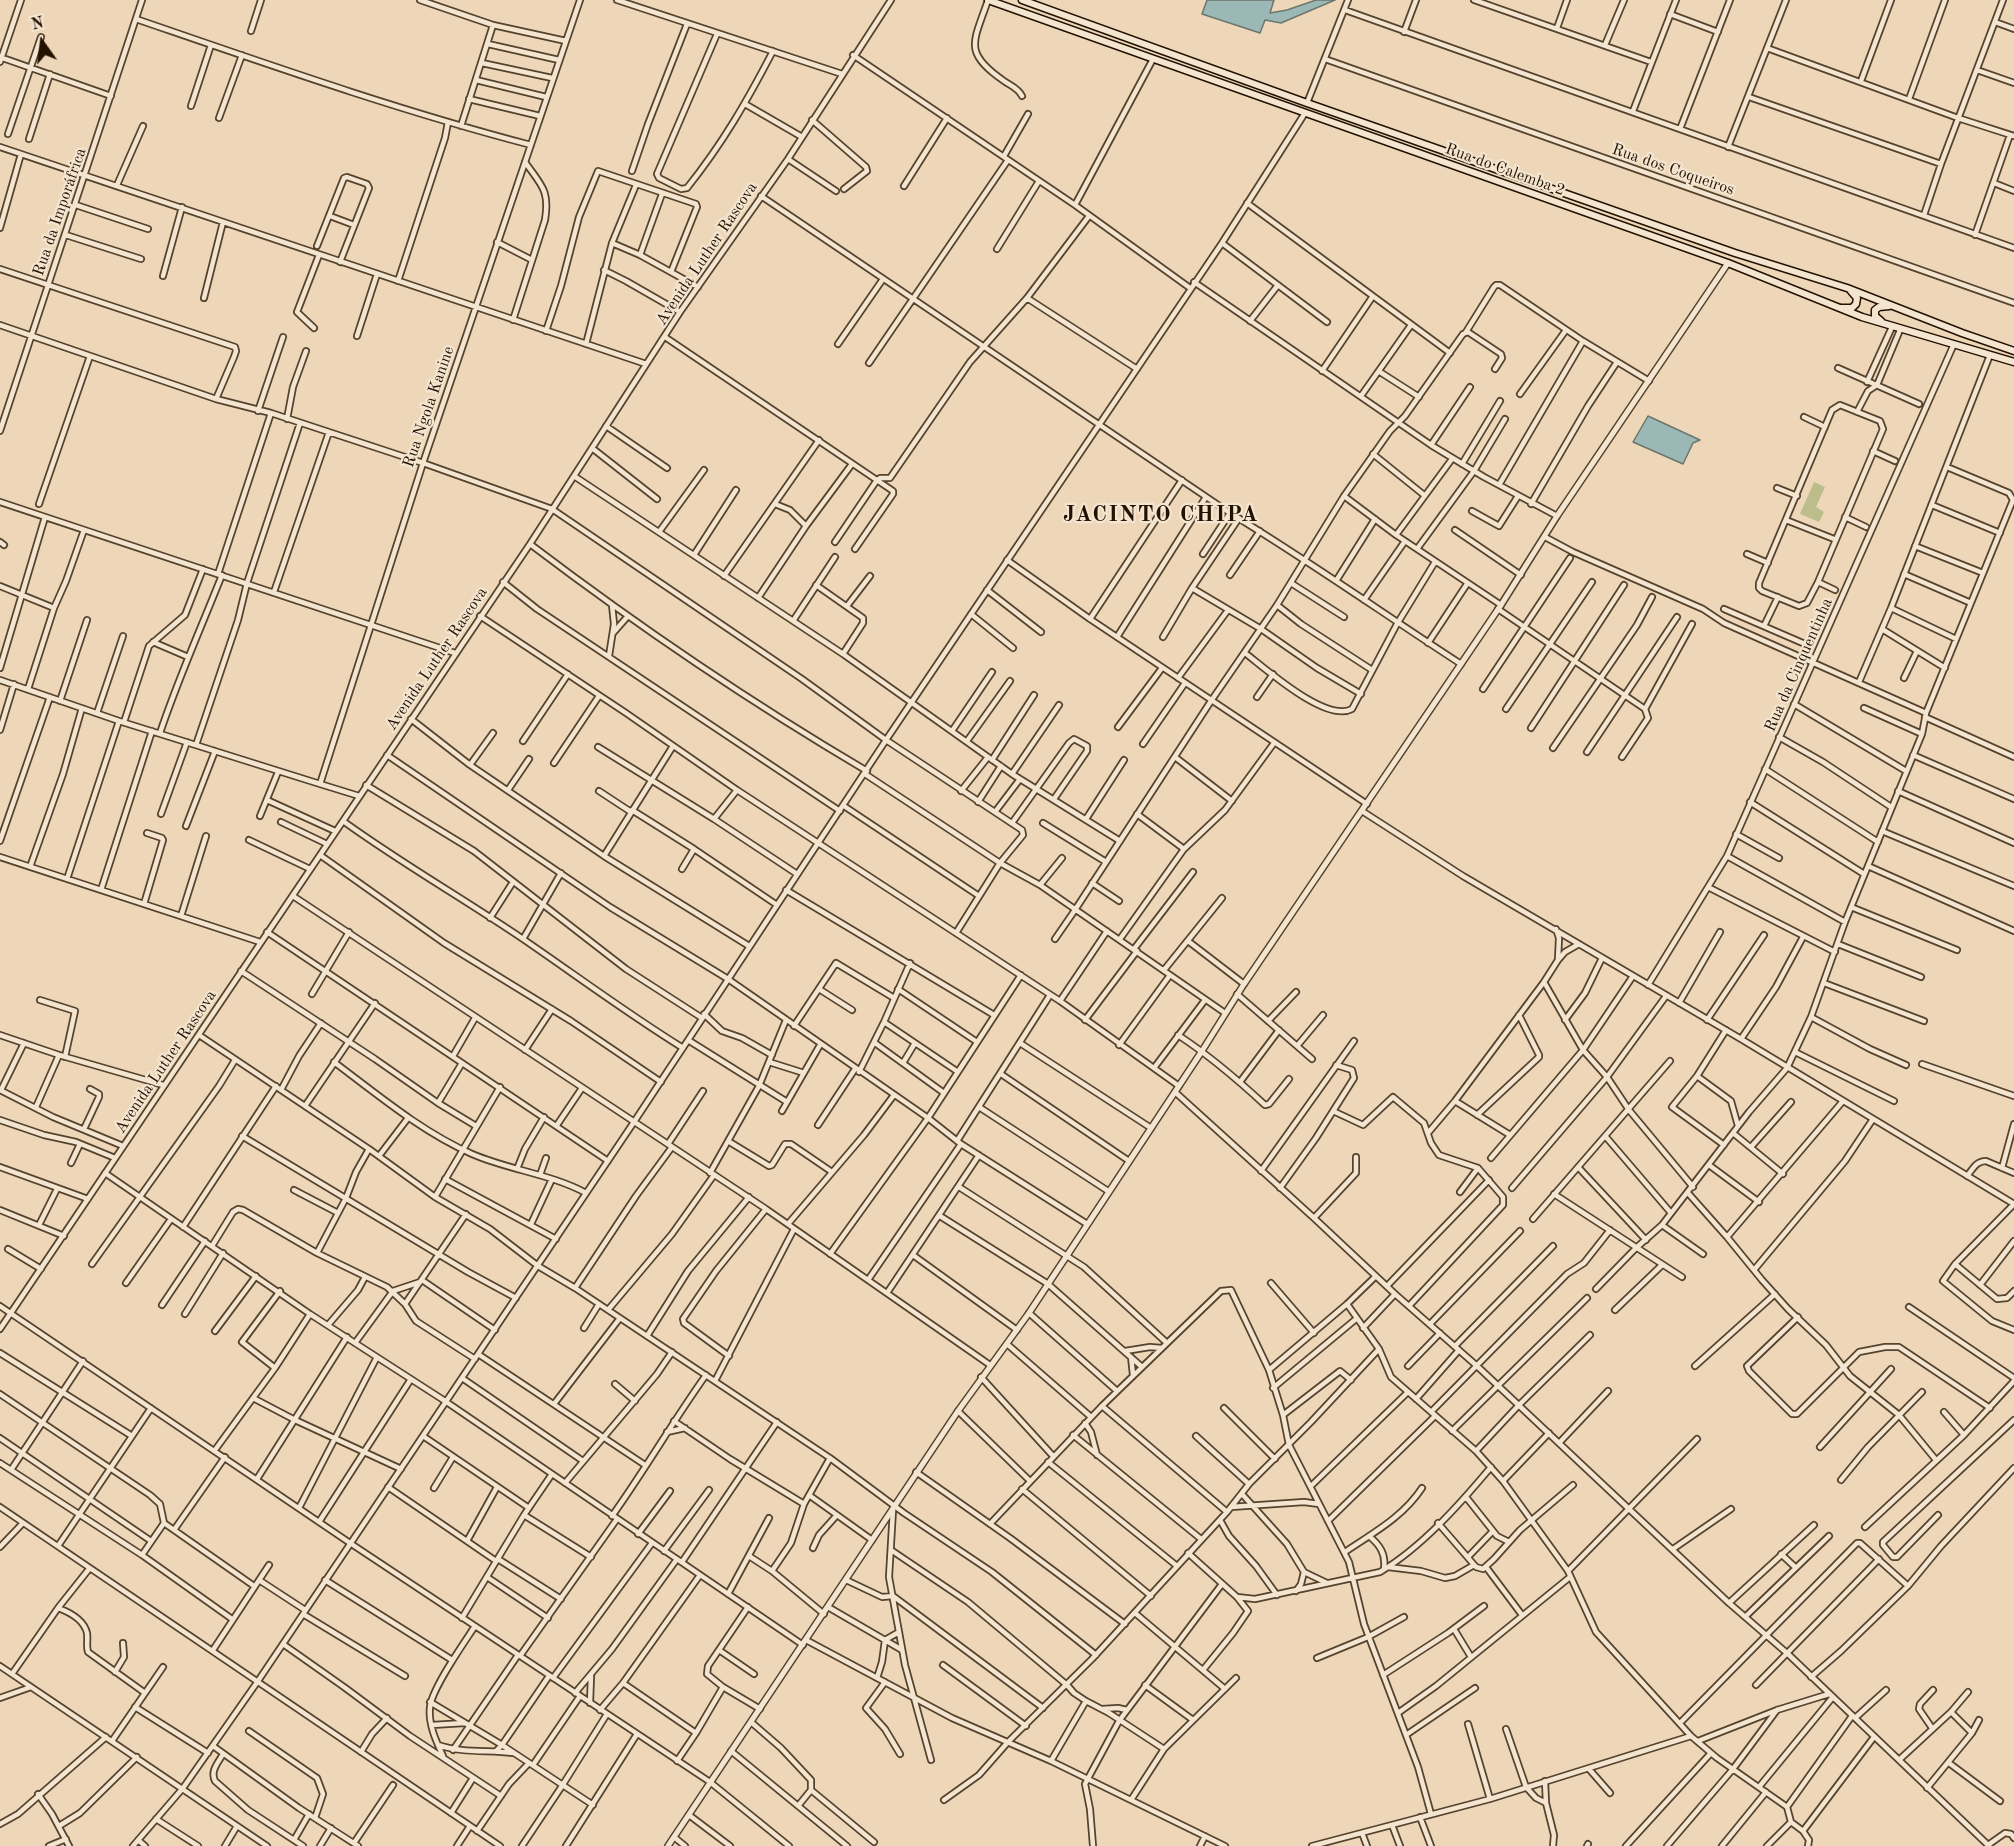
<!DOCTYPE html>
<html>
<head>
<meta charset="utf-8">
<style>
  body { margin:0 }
  #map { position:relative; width:2014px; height:1846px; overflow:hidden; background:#eed7b8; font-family:"Old Standard TT",serif }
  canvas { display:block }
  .north { position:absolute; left:12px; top:12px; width:60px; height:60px; -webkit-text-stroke:4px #f4e5d1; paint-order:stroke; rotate:346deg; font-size:16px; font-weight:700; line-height:24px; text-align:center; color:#231200 }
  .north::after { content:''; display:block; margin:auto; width:21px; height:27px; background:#231200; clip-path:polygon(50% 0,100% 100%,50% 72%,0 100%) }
</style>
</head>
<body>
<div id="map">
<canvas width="2014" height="1846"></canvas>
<div class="north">N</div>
</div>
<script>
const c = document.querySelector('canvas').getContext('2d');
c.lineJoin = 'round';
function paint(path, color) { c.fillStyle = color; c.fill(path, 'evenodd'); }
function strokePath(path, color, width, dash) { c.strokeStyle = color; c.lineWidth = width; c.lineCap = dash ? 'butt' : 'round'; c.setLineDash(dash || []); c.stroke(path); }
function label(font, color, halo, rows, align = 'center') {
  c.font = font + ' "Old Standard TT",serif'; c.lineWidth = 4.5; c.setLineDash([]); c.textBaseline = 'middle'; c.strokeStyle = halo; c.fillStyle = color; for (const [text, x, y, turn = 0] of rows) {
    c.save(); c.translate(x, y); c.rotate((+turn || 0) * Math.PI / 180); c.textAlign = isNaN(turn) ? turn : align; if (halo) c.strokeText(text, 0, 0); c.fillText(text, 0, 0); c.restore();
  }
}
paint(new Path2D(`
  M1814,482l11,5 -9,20 8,5 -5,10 -19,-8z`), '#bdbd8b');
const water = new Path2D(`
  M1207,0h67l-4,13 17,-3 29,-10h19l-54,23 -16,-3 -5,13 -58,-19z
  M1648,416l52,24 -7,3 -10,21 -50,-22z`);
paint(water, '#9bb8b6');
strokePath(water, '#6b766d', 1.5);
const minor = new Path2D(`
  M420,0l73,25 73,16
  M617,0l225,74
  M988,0c-14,42 -26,52 16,81 7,5 14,7 18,15
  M1474,0l177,62
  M1345,10l669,238
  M1670,14l48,18
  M136,19c131,45 261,91 395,126
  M1995,22l19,7
  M1557,28l10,-28
  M251,31l10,-31
  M1404,32l12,-32
  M717,34l-60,140 2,4 22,11 6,-1c36,-45 60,-87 86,-137
  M488,44l71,16
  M1605,45l19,-45
  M1767,48l191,70 56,18
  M853,55l222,150 115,83
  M0,57l111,39
  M1325,59l689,244
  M0,62l21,-62
  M482,63l70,15
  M1977,70l37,13
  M476,80l70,17
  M1861,81l30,-81
  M1749,97l192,67
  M469,99l71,17
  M1909,99l36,-99
  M1307,103l41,-103
  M745,104l57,33
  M191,106l20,-61
  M1633,111l43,-111
  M219,118l23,-63
  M812,120l54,47 1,4 -23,18
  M461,126l32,-101
  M1680,129l50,-129
  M8,134l33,-97
  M29,139l21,-65
  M0,147l646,217
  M1728,147l58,-147
  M1004,156l24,-42
  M788,159l48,32
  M632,171l16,-47 39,-100
  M1994,183l20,8
  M117,185l26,-59
  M904,186l43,-68
  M761,196l469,317c79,48 154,101 231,151
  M1247,203l203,150
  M76,205l72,24
  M1075,205l78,-146
  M1924,215l17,-51 62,-164
  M330,216l24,9
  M0,228l21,-74
  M66,235l75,24
  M1975,235l35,-100
  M497,242l35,18
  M612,243l28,12 58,32
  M1222,243l105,79
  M317,246l27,-68 3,-1 20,7 2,4 -29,74
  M997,249l42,-68
  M640,255l22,-61
  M0,269l235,78 1,4 -2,6 -18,42
  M604,270l22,11 54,31
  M163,276l19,-69
  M398,281l47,-143 3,-16
  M1194,282l237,163 53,32 73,39
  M204,298l19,-76
  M1027,298l110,71
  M513,320l32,-100c5,-30 -4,-35 -20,-58
  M1250,321l28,-36
  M0,325l216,74 55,14 152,50 129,46 250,170 84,61 136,90 1,5 -23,28 -44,70
  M314,328l-17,-16 22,-57
  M546,331l15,-45 18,-69 19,-46 98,33 1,3 -26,65
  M1466,332l28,-45 2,-2h4l83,56 66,40
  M357,336l20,-62
  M665,337l228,154v3l-38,55
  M586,344l26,-101 24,-58
  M838,344l45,-65
  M869,363l139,-203
  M1838,368l81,36
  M1322,371l51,-75
  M1380,372l39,25
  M1867,382l25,-55
  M1520,394l46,-64
  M1361,396l50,-71
  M1840,405l40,16 3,8 -65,153 -11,21 -8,3 -37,-15 -3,-3v-5l73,-173z
  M258,411l25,-74
  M1857,412l11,-21 9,-6 23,-55
  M1804,417l21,10
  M287,419l6,-32 13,-36
  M606,426l61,42
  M0,431l142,-431
  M1431,445l39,-58
  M592,448l65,51
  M1873,451l22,10
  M1373,454l51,41
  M1462,464l38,-63
  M574,476l269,178 169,120 108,67
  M1499,485l84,-144
  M1777,488l20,8
  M1344,496l52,39 105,70
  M0,502l455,151
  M39,504l51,-148
  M775,504l15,6 16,16
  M1531,504l57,-98 29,-44
  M1932,505l68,28
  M1472,511l27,15 19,-30
  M1845,517l21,10
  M1786,520l48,19
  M1455,530l66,45
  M659,532l45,-62
  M1396,535l56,-76
  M1545,537l28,15 130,57 21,14 202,90
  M0,542l4,3
  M835,542l42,-62 3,-2h10l80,-116 57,-64 62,-82
  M530,544c108,82 220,158 337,227
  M1915,546l68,27
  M1417,549l57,-78 31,-52
  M1203,554l27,-41
  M1747,554l21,9
  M694,555l42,-65
  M1007,560l83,59 277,185
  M218,574l53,-161
  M1904,574l67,29
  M1230,575l30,-44
  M724,576l95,-136
  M1336,581l39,-62
  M503,582l34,27 303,202
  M1818,582l17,8
  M1291,583l53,34
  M816,585l47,33v5l-20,31
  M0,586l54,22
  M1192,588l69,41 56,39 44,26
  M987,590l54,42
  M274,592l55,-160
  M758,598l48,-72 46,-62
  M1364,600l41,-59
  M1277,605l24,19 71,46
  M847,606l23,-30
  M1891,608l65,31
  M1498,609l147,100 3,9 -26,39
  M1724,609l81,35
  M971,614l42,34
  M480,616l146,97 111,77 323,211 119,85
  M1090,619l92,-139
  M793,621l42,-64
  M1764,626l14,-29
  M1882,629l63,39
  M613,633l15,-17
  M1117,637l89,-140
  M1163,637l29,-49 47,-70
  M153,642l35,15
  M1428,643l39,-59
  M1245,653c21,16 81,70 107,56l45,-85 38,-62
  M609,656l5,-32 -2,-19
  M0,668l45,-151
  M1178,678l50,-68
  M1904,678l13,-27
  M0,680l119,41 201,63
  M1859,682l32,-74 99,-253
  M28,689l26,-81 12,-27 18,-51
  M1483,689l87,-131
  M1257,697l16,-23
  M60,701l27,-81
  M1794,704l112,67
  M1864,708l58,26
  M1506,709l86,-127
  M1645,709l47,-85
  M97,713l26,-77
  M1925,717l89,40
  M411,719l59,46 134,91 145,90
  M124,722l25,-76 36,-31 18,-46
  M1118,727l44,-59
  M1531,728l93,-143
  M0,730l14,-46
  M952,731l40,-59
  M160,733c18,-54 41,-105 62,-158
  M1779,737l44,25 68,45
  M523,741l45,-67
  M967,741l43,-60
  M1143,744l42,-61
  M196,745l42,-125 9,-37 53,-160
  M598,747l116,72 83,55
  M1553,748l84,-123 15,-28
  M1587,752l90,-135
  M387,755l223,152 118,72 200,139 33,26 126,80
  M1913,755l101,44
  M1175,757l57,44
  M992,760l42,-65
  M554,763l45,-67
  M470,765l23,-32
  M1765,769l113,73
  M865,774l135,89 40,22 185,128
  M1012,774l47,-69
  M366,785l108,66 152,118 76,49
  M508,790l21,-31
  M599,791l32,21
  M961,791l27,-34
  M1898,791l116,52
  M359,796l-39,-12 103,-321 157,-463
  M267,800l68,31
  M978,802l23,-36
  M1750,802l114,72
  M844,806l135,90
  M632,810l62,39 83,56
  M1362,811l101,65 278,163 273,165
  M995,812l25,-33
  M161,814l26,-72
  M1137,814l47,35
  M260,816l18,-44
  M714,819l23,-29
  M1086,819l38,-59
  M343,821c58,42 121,78 180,118 54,37 105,75 160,109
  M281,822l46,22
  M1012,823l57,-80 5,-4 13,7v5l-33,48
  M1043,823l63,39
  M186,826l29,-75
  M1882,831l132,55
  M1736,834l43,24
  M249,840l61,29
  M0,841l50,-144
  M320,855l124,88 127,78 90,61
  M604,856l69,-110
  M1727,856l118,66
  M0,857l260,85
  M1868,866l146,65
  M30,867l33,-93 19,-66
  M682,869l12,-20
  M67,879l52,-158
  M1092,883l27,18
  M1040,885l22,-27
  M1708,887l127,65
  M101,890l51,-159
  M786,890l208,125
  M293,896l473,313 224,156
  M144,904l19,-64 -1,-2 -15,-5
  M1851,907l106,43
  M181,916l25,-80
  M490,918l23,-36
  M1556,929l3,9 -1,21
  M267,932l341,229
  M523,939l38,-66
  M1055,939l20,-29 136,-209 66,-96 67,-109 46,-65 15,-15 58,-82 5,-2 33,22 1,4 -7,11
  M1120,939l64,-90 41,-39 49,-67
  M1188,941l56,43
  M1838,944l83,33
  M1134,949l59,-77
  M1164,970l58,-72
  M241,971l134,88 63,44 38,23
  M1544,982l39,68 24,27 22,33 64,77
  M1824,983l100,38
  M1648,985l79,-129 227,-512
  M819,989l33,21
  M898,989l79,53
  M312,994l37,-62
  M1237,994l75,65
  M40,1000l35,11 -10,46
  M1060,1001l47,-70
  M1679,1003l41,-71
  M704,1014l18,17 20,7 30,17
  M1811,1017l59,32 36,16
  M1085,1020l52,-69
  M1565,1020l20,-27 17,-35
  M1707,1020l57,-85
  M1268,1021l28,-29
  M884,1022l74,50
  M794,1026l42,-63 58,35
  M0,1035l59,20 104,30
  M199,1035l170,114 66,48 55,32 48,37 37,22 255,170 74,55 88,59 104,83
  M1178,1035c32,21 60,45 87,70l4,-1 20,-25
  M1741,1039l35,-52 27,-50
  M688,1040l99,62
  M875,1043l69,50
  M1020,1043l131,85
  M1119,1045l51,-70
  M1297,1046l26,-31
  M525,1050l27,-41
  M1795,1052l99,49
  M453,1056l22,-38
  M334,1062c44,33 88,70 138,92 37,16 79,20 114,39
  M769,1062l35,11
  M903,1063l12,-20
  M1922,1064l92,32
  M1154,1068l51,-68
  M859,1072l25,-50 26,-59
  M1001,1074l128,87
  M1697,1076l34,25 7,25
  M1240,1082l39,-52
  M0,1090l53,27 70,29
  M1,1090l23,-47
  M281,1090l18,-34 22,-33
  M1175,1092l139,126 81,76 82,72 252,237 59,51 201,192
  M1455,1101l55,34
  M438,1103l24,-40
  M305,1106l70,-103
  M36,1107l23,-52
  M979,1107l129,84
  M782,1111l38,-66
  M1333,1111l30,14 30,-28 31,26 7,20 8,12 39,13 25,29v8l-94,101
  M1477,1115l62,-58v-2l-20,-40
  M0,1120l44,15 32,7 39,16
  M557,1125l25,-37
  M818,1125l37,-56
  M84,1129l15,-32v-3l-9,-5
  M1428,1133l27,-32 89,-119 14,-22 7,-8 14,-8
  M1733,1133l50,41
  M242,1136l226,136 48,26
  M1606,1137l65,76
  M728,1141l41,25 3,-1 13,-21h6l41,28
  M957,1141l93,-146
  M668,1144l35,-53
  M1724,1145l-52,-38 25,-31 29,-46
  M1751,1147l40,-45
  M379,1156l29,-38
  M1491,1158l92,-108 50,-74
  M71,1163l9,-19
  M1709,1165l50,37
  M0,1167l88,32
  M1578,1167l68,73
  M2002,1168l12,-44
  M517,1169l8,-20 19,-32
  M1261,1171l93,-130
  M105,1173l205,141 135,87 358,244
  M710,1173l49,-87 27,-66
  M540,1175l6,-17
  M1967,1176c6,-7 9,-15 19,-15l28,12
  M445,1179l111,60
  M959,1187l125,80 83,76
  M1280,1188l36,-50 38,-60 -2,-8 -16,-5
  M1512,1188l95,-111 59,-81
  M294,1190l44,23
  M1460,1192l18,-24
  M1688,1193l39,44 116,-136
  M1554,1194l128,83
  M435,1197l65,-110
  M2014,1204l-59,60 -12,17 49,40 22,9
  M0,1210l64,26
  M940,1216l108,68 94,83
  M1314,1218l42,-45v-16
  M1533,1219l137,-158
  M531,1224l21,-45
  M788,1224l76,-89 30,-40
  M39,1225l18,-36
  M1662,1225l41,29
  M183,1227l93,-141
  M1727,1237l35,43 26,29 38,36 24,31 49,39 37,45
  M212,1246l21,-34 5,-3 5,1 74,43 70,34 18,17 11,17 59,38
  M8,1249l33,20
  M317,1253l29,-55 10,-26 13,-23
  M830,1254l98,-136 93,-143
  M913,1255l104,75
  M92,1264l127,-178 16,-26
  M1955,1264l42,35 10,-1 7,-7
  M1754,1270l91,-109 28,-42
  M422,1280l73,50
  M868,1280l93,-136
  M126,1283l45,-64
  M1271,1283l43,50
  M1980,1285l34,-44
  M1387,1286l102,-106
  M575,1288l61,-92 36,-49
  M1596,1289l40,-41 26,-23 87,-113 38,-44 24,-51 34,-95 77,-188 4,-21 87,-213 -4,-7 -62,-26
  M887,1293l92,-138
  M405,1304l61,-90
  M1347,1304l32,45 12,28 85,74 27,30 65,90 28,61 95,104 26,22 70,49 4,15 12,9 6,9 -1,6
  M162,1305l43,-64
  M0,1306l350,237 360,239 79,64
  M1909,1307l105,71
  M608,1310l64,-76 42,-59
  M1615,1310l47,-45
  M1029,1313l88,78
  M185,1314l38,-61
  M1798,1317l-51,49 2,5 43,43h5l62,-62 26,-5h14l91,61
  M1430,1324l90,-93
  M328,1325l30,-35 7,-13
  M584,1328l15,-24
  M1363,1328l32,-34
  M0,1329l530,-785 150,-232 108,-153 103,-159
  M215,1331l41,-55
  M647,1336l41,-65 61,-74
  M355,1343l38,-52 27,-9
  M1007,1344l84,73
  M1455,1346l98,-100
  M1125,1351l25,-4 12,1
  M0,1353l132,83
  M478,1354l167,111
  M729,1356l-45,-33 -1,-4 33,-48 50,-62
  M1131,1357l2,18
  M1408,1366l32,-33
  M1695,1366l80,-72
  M275,1368l-33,-26 38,-51
  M1269,1370l78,-66 29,-28
  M981,1377l72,79
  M462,1378l121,83
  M715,1381l79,-152
  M615,1384l20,17
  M1273,1388l83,-69
  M0,1394l150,101 10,9 4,19 90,63
  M253,1398l42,22 106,49
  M1416,1399l43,-49
  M554,1404l66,-86
  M1102,1406l125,106
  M1224,1408l51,51
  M958,1411l72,70
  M1431,1412l136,-138 17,-11 26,-33
  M1944,1412l20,23
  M1283,1415l57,-44 11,9
  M674,1421l56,38 74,45
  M1085,1423l6,9 6,23
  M1452,1431l135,-133
  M667,1432l18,-4
  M1073,1435l128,104
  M423,1436l106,72
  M1196,1436l53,48
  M0,1438l151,103
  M1560,1442l48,-51
  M1820,1447l71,-78
  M215,1450l60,-82 35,-54
  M1476,1451l42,-45 72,-71
  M1048,1462l129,104
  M0,1463l142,92 90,64
  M11,1470l72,-109
  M916,1472l94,66 115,86
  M257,1479l90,-142
  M1841,1480l27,-33 54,-55
  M1503,1481l46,-48
  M565,1483l92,-109 15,-22
  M1311,1486l97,-94
  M388,1487l108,74
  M434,1488l19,-31
  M1022,1489l129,107
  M1242,1494l45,50 17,28 23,11
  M809,1495l63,45
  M1466,1497l31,39 12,6
  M0,1507l500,339
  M1231,1507l73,-5 15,2
  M299,1508l78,-151
  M893,1510l-4,67 16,88 26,95
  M524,1515l67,42
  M1938,1515l-41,42h-4l-10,-12v-3l131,-122
  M612,1516c33,-46 61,-95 94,-141
  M1220,1520l9,16 27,30 21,29
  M1328,1521l107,-105
  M319,1522l92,-143
  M1438,1523l38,44 7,2 11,-10 26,-29 53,-45
  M990,1524l112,-118 119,-115 10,-1 38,80 14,45 6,30 60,117 15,62 54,143 13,47
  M1865,1527l99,-92 50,-54
  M174,1530l51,-73
  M638,1534l32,-43
  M1369,1536c11,9 17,18 15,33
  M467,1541l30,-54
  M58,1546l93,-138
  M0,1547l23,-24
  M813,1548l6,-13 18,-20
  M1673,1549l58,-40
  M891,1550l77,52 99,83 7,8 12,8 23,12 55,36
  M664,1551l45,-61
  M1345,1552c28,-19 58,-35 77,-64
  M1188,1553l49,44 11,14 -15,22 -30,37
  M1781,1554l14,13
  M142,1555l22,-32
  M749,1556l23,15 52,43
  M1468,1557l25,-26
  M498,1559l63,40
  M682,1562l95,-140
  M1388,1567l33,4 24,7 10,-2 19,-11
  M1486,1567l36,48
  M772,1571l19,-28 13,-39 26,-46
  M1568,1571l129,-132
  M487,1577l61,41
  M259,1580l46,30
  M325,1580l127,80
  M846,1580l36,17 11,-1 150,112
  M1296,1591l5,-7 3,-12
  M728,1594l41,-76
  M1237,1597l18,2 125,-27c42,-25 80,-68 111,-105
  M1729,1603l85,-78
  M828,1607l74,43
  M58,1608c11,4 26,12 29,25 1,7 -1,13 1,19l57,41
  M1135,1613l90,76
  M303,1614l102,62
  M1745,1617l84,-81
  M462,1618l62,-103 28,-41
  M1454,1629l17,28
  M806,1640l146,78 99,43 174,85
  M283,1644l61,43 66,49 91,60
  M213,1650l56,-85
  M719,1650l35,24
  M520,1656l97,-137
  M1317,1658l51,-21 36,-20
  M943,1665l83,61
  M0,1666l267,180
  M115,1672l9,-15 -1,-14
  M12,1674l46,-66 31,-39
  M1383,1675l65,-42 36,-27
  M1811,1677l30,-26 67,-65 33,-40 73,-78
  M553,1678l99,-135
  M877,1678l5,-16 3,-22 14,-8
  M885,1682l-19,26 19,21 15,25
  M623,1683l73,50
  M1145,1685l48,35
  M1756,1685l123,-126
  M723,1687l37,22
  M575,1693l37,-44 65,-90
  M0,1698l31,-11
  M430,1702l72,43 91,60
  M590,1703l1,-27
  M135,1707l73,46
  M1102,1709l16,-1 9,2
  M600,1710l23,-27 77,-108
  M1951,1712l21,21
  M1398,1713l38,-27 134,-109
  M1855,1718l31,-28
  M751,1722l30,26 30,32v10l-13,16
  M1680,1723l177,-180h3l48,43
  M1468,1724l22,75
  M432,1725l33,-2
  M1932,1728l-13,-19 1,-5 13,-14
  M1506,1729l20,58 10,11 10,5
  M249,1731l68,47 6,16 -8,24
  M1406,1735l69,-47
  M112,1741l51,-74
  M1698,1741l79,-31 52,-16
  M438,1745c24,8 49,5 75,8
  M213,1746l86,62 59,38
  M453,1750l65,-95
  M496,1751l6,-6 47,-69
  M731,1751l116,95
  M361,1752l11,-18 15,-16
  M223,1754c-5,9 -13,17 -8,27l33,29 55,36
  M443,1756c-7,-15 -15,-32 -13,-49 2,-19 34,-64 45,-81
  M1899,1760l52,-48 17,-20
  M677,1761l19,-28 27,-46 -16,-13 1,-8 40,-59
  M1051,1761l35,-60
  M1949,1763l51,38
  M533,1765l47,-69
  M1589,1769l21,24
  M1545,1781l1,22 8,32 -1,11
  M1759,1787l73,-89
  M1927,1788l45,-55 7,-13
  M811,1790l63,52
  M38,1794l14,20 17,32
  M944,1800l35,-25 29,-33 84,-83 135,-147 22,-28 62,-62 68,-73
  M1131,1800l33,-51 72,-71
  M1787,1807l65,-91
  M451,1813l22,-35
  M689,1815l41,31
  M1420,1817l11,29
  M156,1819l42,27
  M0,1824l18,-10 88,-77
  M1392,1825l8,21
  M59,1826l21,-13 57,-56
  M477,1831l32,-47 20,-21
  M1803,1831l71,-94
  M1362,1833l5,13
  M674,1837l11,9
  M138,1840l7,6
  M294,1840l15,-26
  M354,1843l39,-58
  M1988,1845l17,-12 6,1 3,4
  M49,1846l17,-7
  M133,1846l50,-58 75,-107 376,-559 252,-382 336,-497 83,-130
  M225,1846l12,-20
  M320,1846l11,-18
  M457,1846l13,-20
  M522,1846l40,-60 45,-72
  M566,1846l71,-112
  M1093,1846l-3,-37 -5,-25 34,-63 103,-137
  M1200,1846l5,-10
  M1312,1846l178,-47 201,-63
  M1587,1846l1,-2
  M1626,1846l85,-93
  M1667,1846l66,-77 44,-59
  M1722,1846l44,-54
  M1767,1846l24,-24`);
const tertiary = new Path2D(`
  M668,1846l290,-435 71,-98 173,-262 42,-67 257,-379 56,-89 171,-253`);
const secondary = new Path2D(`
  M988,0l740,263 134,54 152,45
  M1022,0l285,103 428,150 112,35 115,45 52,18
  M1841,308h11l4,-4 1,-6 -6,-7
  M1881,321l-6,-5v-6l4,-3 10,-1`);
strokePath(minor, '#56432e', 8);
strokePath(tertiary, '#56432e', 8);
strokePath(secondary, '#231200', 9);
strokePath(minor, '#f4e5d1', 4.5);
strokePath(tertiary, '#f4e5d1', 5);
strokePath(secondary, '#f4e5d1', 6);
label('16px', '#231200', '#f4e5d1', [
  ["Rua do Calemba 2",1505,170,20],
  ["Rua dos Coqueiros",1673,170,19],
  ["Rua da Imporáfrica",60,212,-71],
  ["Avenida Luther Rascova",707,254,-56],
  ["Rua Ngola Kanine",429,407,-71],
  ["Avenida Luther Rascova",437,659,-56],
  ["Rua da Cinquentinha",1799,665,-66],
  ["Avenida Luther Rascova",166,1062,-56]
]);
c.letterSpacing = '1.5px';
label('bold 22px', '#231200', '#f4e5d1', [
  ["JACINTO CHIPA",1161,515]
]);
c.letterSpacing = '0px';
</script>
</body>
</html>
